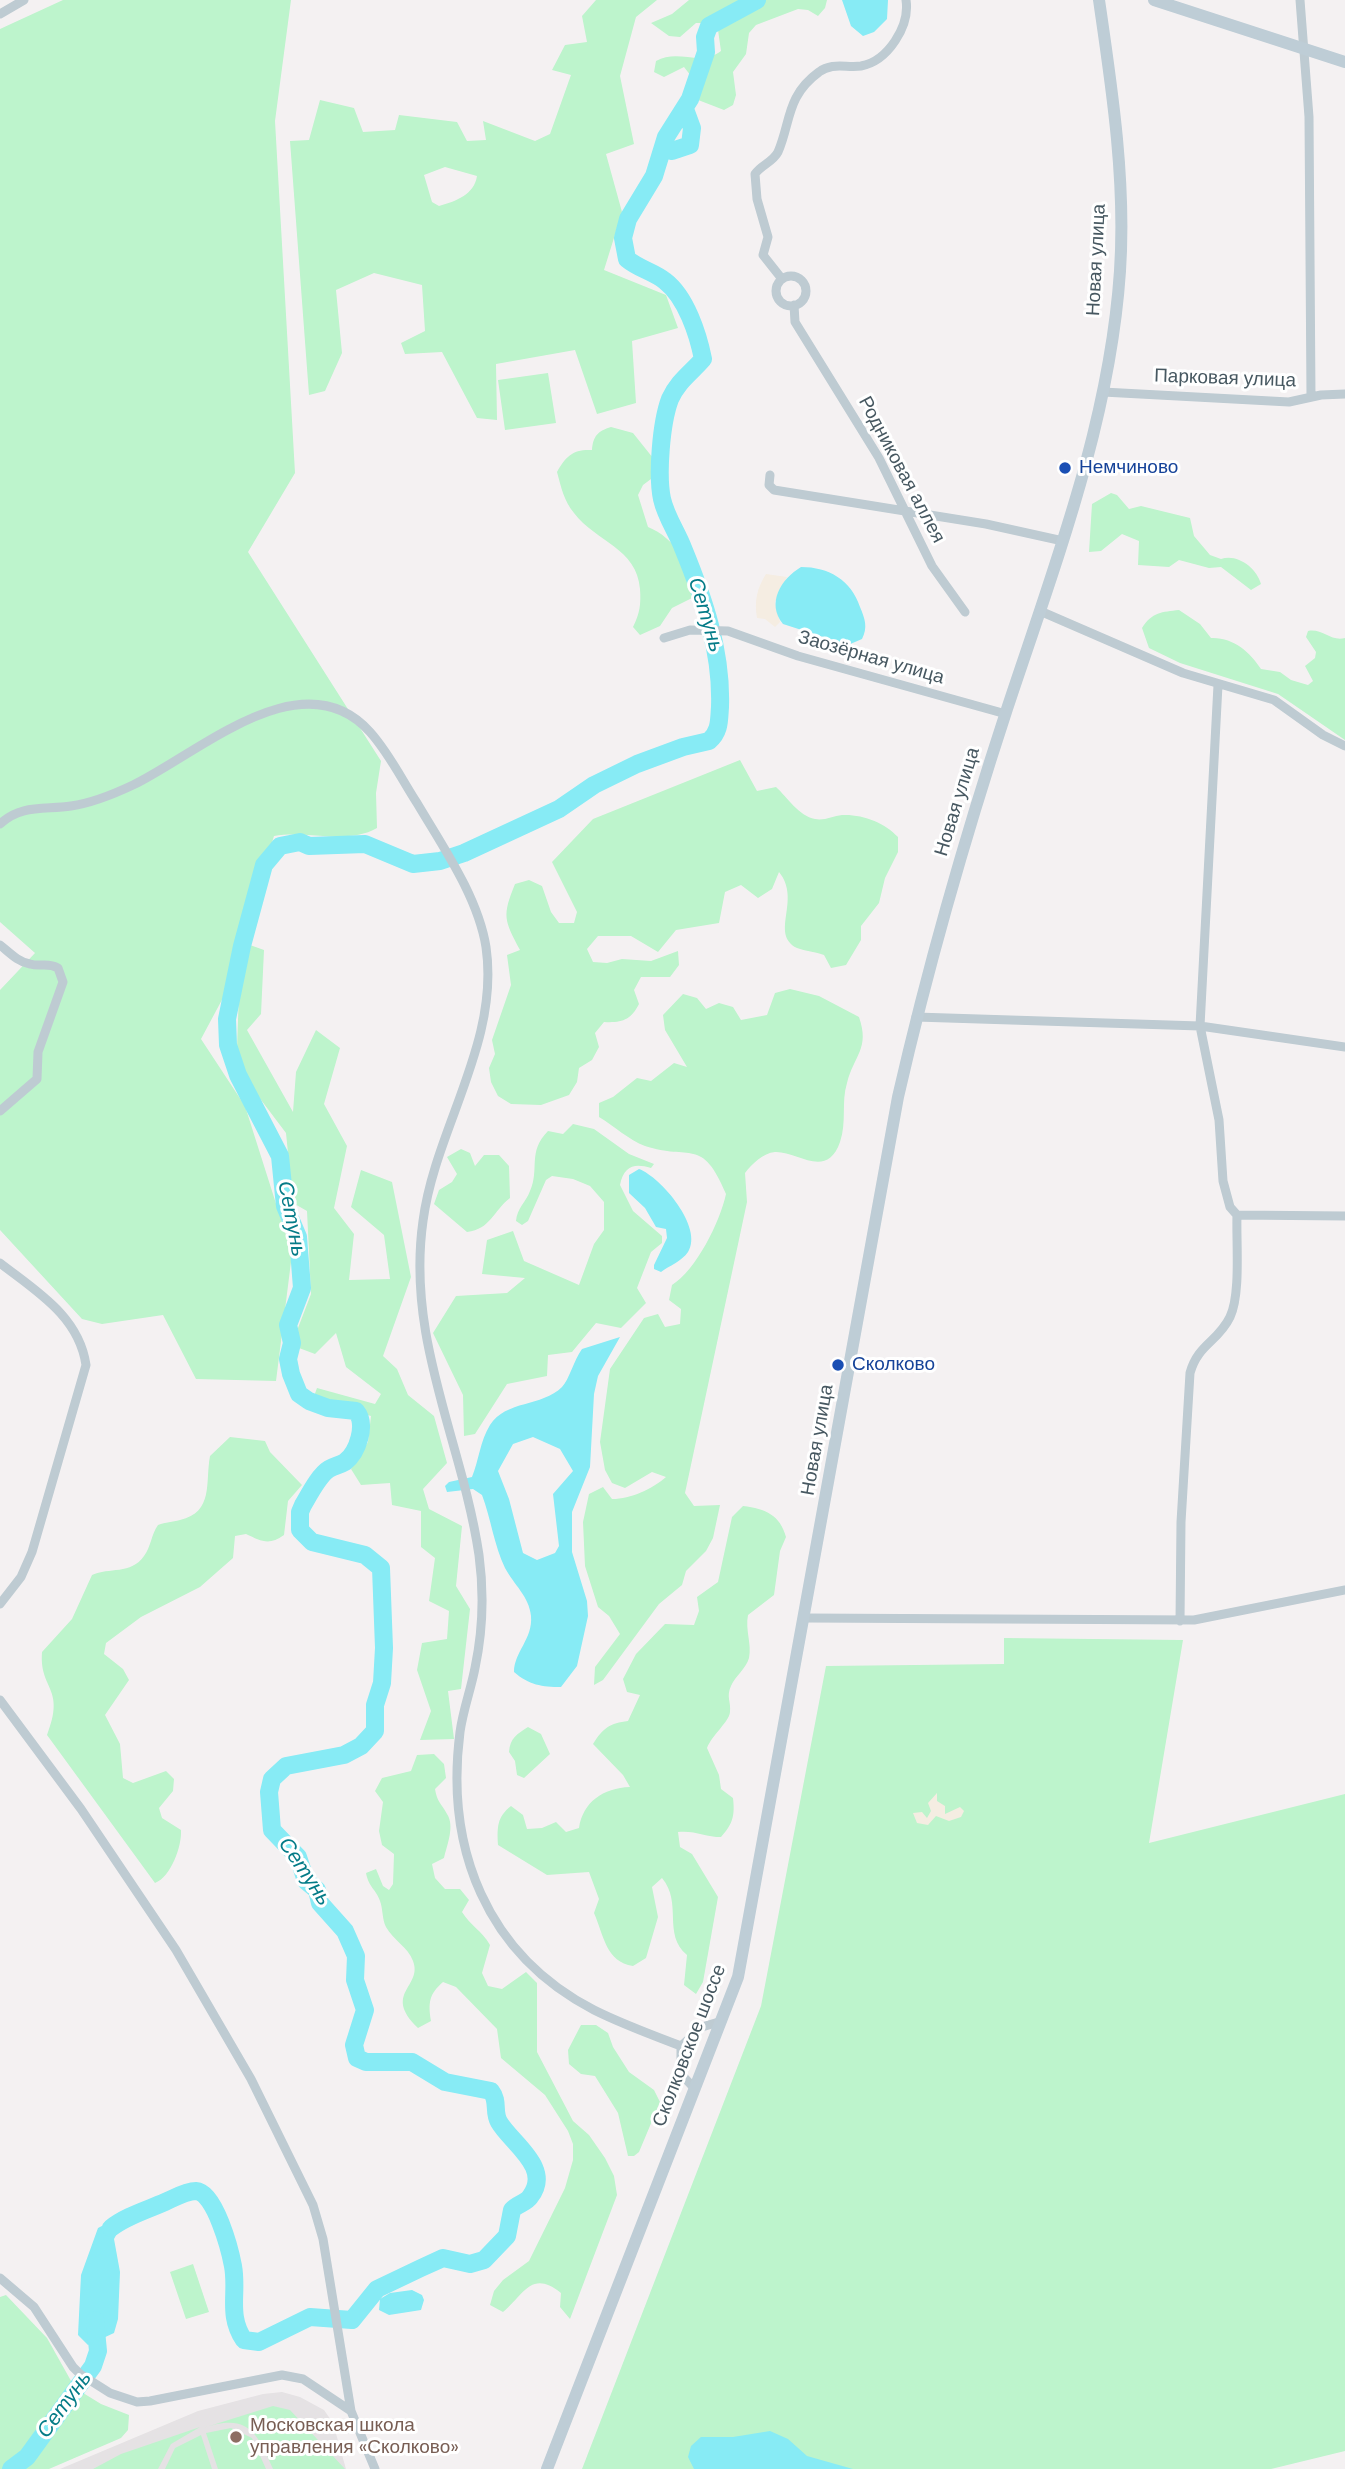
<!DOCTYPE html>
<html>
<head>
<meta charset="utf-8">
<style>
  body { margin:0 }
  canvas { display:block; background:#f4f1f2 }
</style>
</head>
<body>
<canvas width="1345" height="2469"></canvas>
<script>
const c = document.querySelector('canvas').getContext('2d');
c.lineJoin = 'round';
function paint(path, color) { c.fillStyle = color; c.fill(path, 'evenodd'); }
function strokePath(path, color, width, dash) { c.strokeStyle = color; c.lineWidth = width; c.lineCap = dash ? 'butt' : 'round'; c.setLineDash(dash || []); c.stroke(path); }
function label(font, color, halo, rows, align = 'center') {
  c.font = font + ' "DM Sans",sans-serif'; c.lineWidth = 6; c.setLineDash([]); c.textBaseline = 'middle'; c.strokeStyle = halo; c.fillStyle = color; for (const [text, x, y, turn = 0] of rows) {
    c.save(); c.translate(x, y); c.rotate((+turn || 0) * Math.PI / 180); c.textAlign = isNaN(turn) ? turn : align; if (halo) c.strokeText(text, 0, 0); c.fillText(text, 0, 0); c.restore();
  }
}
paint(new Path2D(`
  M282,2392l18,5 24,13 9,13 13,46h-286l138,-58 65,-17z`), '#e5e2e4');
paint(new Path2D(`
  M63,0h228l-16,121 20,352 -47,79 133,209 -5,32 1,35c-29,17 -70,2 -103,8l-50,160 -23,43 44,67 47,148 -16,127 -80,-2 -33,-64 -61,9 -20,-5 -82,-89v-240l35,-37 -35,-31v-893z
  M596,0h61l-21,17 -16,59 14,68 -28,10 16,58 -18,58 62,25 12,33 -46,13 4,62 -39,11 -22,-64 -79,14 1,56 -20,-2 -35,-66 -37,2 -4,-11 24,-12 -3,-46 -48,-12 -38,17 6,63 -17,38 -16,4 -19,-254 19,-1 11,-40 34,8 9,24 32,-2 4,-15 58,7 10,19 19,-1 -3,-19 52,20 15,-7 21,-59 -19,-5 13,-25 22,-3 -5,-26zM445,167l32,9c-3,19 -21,25 -38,30l-7,-4 -8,-27z
  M689,0h138l-2,8 -7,8 -10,-6 -10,-1 -42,16 -7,8 -3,21 -13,18 3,23 -3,10 -9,5 -31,-12 -2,-22 -7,-9 -20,10 -10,-5 2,-11c22,-13 45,6 65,-10l-3,-21 -10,-7h-12l-16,14 -11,-1 -18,-13 21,-9z
  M548,373l8,50 -51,7 -7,-50z
  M611,427l22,6 20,25 -2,21 -8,6 -5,10 10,32c26,10 49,43 44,71l-20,10 -12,18 -20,9 -7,-8c7,-14 8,-23 7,-38 -3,-41 -44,-47 -66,-76 -10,-12 -13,-26 -17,-41 9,-16 16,-23 35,-22 1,-14 6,-19 19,-23z
  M1111,493l6,2 12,14 12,-3 49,12 4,18 16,19 11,4c16,-6 36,9 40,25l-10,6 -30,-23 -12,1 -30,-8 -10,7 -31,-2 1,-24 -17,-7 -21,17 -12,1 3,-48z
  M1179,610l21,14 11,14c22,-1 39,14 50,31l19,3 11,8 17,5 5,-4 -8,-15 10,-8 1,-6 -10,-15 2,-6c14,-3 23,11 37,7v102l-67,-46 -98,-31 -31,-15 -7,-20c10,-16 20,-16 37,-18z
  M740,760l17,31 19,-4c11,10 23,29 39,32 9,2 18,-3 27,-4 21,-1 43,8 56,22v15l-13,26 -6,25 -18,23v14l-15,25 -15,3 -7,-13c-8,-3 -19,-4 -27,-7 -28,-14 5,-48 -18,-76l-7,17 -14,9 -17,-13 -16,7 -6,31 -43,7 -18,22 -27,-16h-33l-11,13 6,13 14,1 15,-4 29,2 27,-10 1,14 -9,12h-29l-7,13 5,14c-8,16 -17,19 -35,18l-9,11 4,14 -7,13 -13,8 -2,14 -8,13 -28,10 -30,-1 -13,-8 -7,-14 -2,-14 6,-14 -3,-14 19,-55 -4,-30 13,-5c-16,-30 -18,-34 -5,-66l14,-4 13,6 9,26 8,11h15l3,-11 -25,-50 41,-43z
  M250,945l14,5 -3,64 -14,16 46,82 3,-40 20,-42 24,18 -16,56 23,42 -13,62 20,26 -5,46 41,-1 -6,-44 -33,-28 10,-37 31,12 19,95 -28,79 14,13 11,26 26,21 13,47 -24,26 6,20 33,17 -6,60 14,23 -9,80 -13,2 6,48 -34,1 11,-29 -14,-41 5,-27 25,-4 2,-28 -20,-10 6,-43 -14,-11v-36l-29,-6 -2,-22 -29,2 -10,-16 17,-27 3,-26 -58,-17 4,-11 58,16 6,-10 -35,-27 -10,-34 -21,21 -16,-6 -1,-20 13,-34 -4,-83 -14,-8 -7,-70 -37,-49 -12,-36 2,-56z
  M790,989l29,7 40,21c11,32 -5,38 -12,66 -6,19 0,39 -7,59 -13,38 -43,9 -65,10 -12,1 -23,12 -30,21l2,29 -62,291 9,13 26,-1 -7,33 -7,13 -20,20 -4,14 -23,19 -56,76 -9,5 1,-18 25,-33 -11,-18 -11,-9 -13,-41 -2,-44 6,-28 14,-7 9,12c19,0 40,-10 54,-22l-14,-5 -27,16 -13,-5 -7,-13 -5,-28 10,-73 34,-51 14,-4 7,13 15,-3 1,-15 -12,-9 3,-15c24,-15 48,-63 54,-91 -24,-58 -36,-33 -81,-48 -16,-6 -31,-20 -46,-29v-14l14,-6 24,-19 14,3 23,-18 13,4 -22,-37 -2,-15 20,-21 14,4 9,11 13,-6 14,4 8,13 26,-5 8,-22z
  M573,1124l21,5 35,25 25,10 -3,4c-17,-5 -27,-2 -31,17l13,26 29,25v7l-11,9 -14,36 9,15 -25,25 -25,-5 -24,29 -24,3 -1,21 -40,8 -32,50 -11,2 -1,-41 -30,-62 23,-37 51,-3 18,-15 -43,-4 5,-34 26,-9 11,30 55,24 15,-41 10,-14v-28l-14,-16 -17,-7 -21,-3 -6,4 -18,41 -6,4 -6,-4c1,-13 10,-19 14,-30 10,-22 -3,-39 18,-60l15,3z
  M461,1149l9,4 5,13 9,-11h15l10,11 1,32c-17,13 -19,31 -43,34l-33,-28 5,-14 13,-8 5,-8 -10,-17z
  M230,1437l35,4 5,11 32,33 -14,16 -4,34c-15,11 -23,6 -38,-1l-11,2 -2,22 -33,29 -59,30 -35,26 -2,11 19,15 6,11 -24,35 15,29 3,34 10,5 33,-12 8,8 -1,12 -14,17 3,10 19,12c1,16 -10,47 -26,53l-108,-148c19,-48 -8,-45 -5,-83l30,-33 20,-44c17,-8 39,0 52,-19 7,-9 7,-21 14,-31 8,-3 14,-3 22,-5 34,-8 25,-37 30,-64z
  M743,1506c23,3 37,9 43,31l-6,14 -6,44 -26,20c-3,15 4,29 1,43 -3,11 -14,18 -18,28 -5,11 0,15 -1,26 -1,10 -18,23 -23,36l12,27 2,14 12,9c2,17 0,26 -12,39 -15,0 -27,-7 -43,-5l2,15 12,7 26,43 -15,85 -7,12 -12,-9 3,-30c-25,-21 -4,-52 -25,-77l-10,9 6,30 -12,41 -13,8c-27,-4 -29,-30 -39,-53l5,-14 -10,-27 -42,3 -49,-30c-1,-18 -1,-28 13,-39l12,9 4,14 15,-1 14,-6 10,10 13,-4c4,-26 24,-40 51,-41l-7,-12 -30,-31c10,-16 17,-21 35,-23l12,-26 -13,-3 -4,-13 13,-25 29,-30 29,1 5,-14 -2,-14 21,-15 14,-65z
  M1004,1638l179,2 -34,203 196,-49v657l-74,18h-689l179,-463 65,-340 178,-2z
  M528,1727l13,7 9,20 -26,24 -7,-3 -2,-14 -6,-9c1,-14 8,-18 19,-25z
  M434,1754l10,10 2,14 -11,11c2,13 6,14 12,25 8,12 0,31 -3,44l-12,6 3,14 10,11h15l9,11 -7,12c8,13 20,19 28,33l-8,28 6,13 14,3 24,-17 11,11v69l36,69 16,14 16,23 9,18 3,19 -47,124 -10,-12 1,-14c-30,-24 -37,2 -58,19l-13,-7 4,-14 9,-11 26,-19 36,-73 8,-28v-16l-5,-13 -23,-36 -44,-37 -4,-29 -41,-42 -13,-5c-14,12 -15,21 -12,39l-13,7c-36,-35 5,-41 -5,-67 -5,-14 -20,-21 -27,-34 -4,-8 -3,-18 -6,-26 -4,-12 -11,-13 -14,-28l10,-4 7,17 6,4 4,-6 1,-30 -12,-9 -3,-14 4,-29 -8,-11 7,-13 29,-7 6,-16z
  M581,2025h15l12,8 5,14 16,25 25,18 6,12 -21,50 -5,4h-6l-10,-43 -23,-37 -14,-2 -12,-10 -1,-14z
  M193,2264l16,48 -23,7 -16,-47z
  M6,2295l41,43 28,50 26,16 28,11 -1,15 -7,8 -72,31h-49v-172z
  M273,2406l17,4 55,59h-72c-16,-38 -26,-56 -70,-41z
  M200,2427l-29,17 -13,25h-65l28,-15z
  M231,2428l21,10 14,31h-48l-12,-36z
  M201,2435l11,34h-47l10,-21z`), '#bdf4cc');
paint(new Path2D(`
  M766,574l21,3 -12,25 5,20 -5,5 -10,-8 -8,-1c-3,-17 0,-30 9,-44z
  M937,1793v8l8,5v8l15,-7 4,4 -3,6 -12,4 -13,-5 -8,9 -11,-2 -4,-10 9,-1 5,6 4,-7 -3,-8z`), '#f5ede2');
paint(new Path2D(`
  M842,0h46l-1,19 -13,13 -11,4 -12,-10z
  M801,567c28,0 50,13 59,40 5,12 8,20 2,32l-14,6 -65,-21c-17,-21 -2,-45 18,-57z
  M639,1169c22,8 65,59 49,83 -6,9 -19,14 -27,20l-7,-3v-4l13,-27 -1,-9 -10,-2 -11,-19 -16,-15v-18z
  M620,1337l-22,39 -4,18 -4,73 -18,45v40l15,49 1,15 -11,50 -16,21c-19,0 -32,-2 -47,-15 0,-20 19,-33 17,-56 -2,-20 -17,-31 -26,-48 -11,-23 -14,-49 -23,-73l-9,-6 -26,3 -2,-6 4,-4 23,-5c7,-17 8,-36 18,-52 16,-25 52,-18 72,-38 7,-7 12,-27 20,-38zM533,1437l27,12 13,22 -20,23 6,52 -4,7 -18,7 -14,-7 -14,-54 -11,-28 15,-27z
  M131,2211l1,11 -12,6 -6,11 6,33 -2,47 -4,14 -26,12 -10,-10 3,-60 17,-47z
  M412,2290l10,5 2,5 -3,10 -32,5 -10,-5 1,-11 10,-6z
  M770,2431l18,8 19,17 46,13h-159l-6,-12 3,-11 10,-9h32z`), '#87ebf5');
strokePath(new Path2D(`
  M664,149l8,2 18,-6 2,-17 -7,-19
  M111,2228c15,-12 36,-18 54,-26 9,-4 21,-11 31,-11 19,1 34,59 37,75 5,27 -6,49 11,74l15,2 51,-25 42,3 25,-31 44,-21 22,-10 27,6 14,-4 23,-24 5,-26c5,-6 14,-7 18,-13 23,-29 -19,-54 -31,-75 -6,-10 0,-21 -8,-31l-46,-9 -33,-20h-46l-9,-4 -3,-13 11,-35 -10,-30 1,-24 -11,-25 -25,-28 -3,-13 -11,-9 -8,-24 -26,-27 -3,-38 3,-13 14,-13 58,-11 17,-9 14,-15v-26l7,-22 2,-35 -3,-80 -16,-13 -53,-13 -12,-12v-18l3,-7c6,-10 16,-30 26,-36 5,-3 11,-4 16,-7 13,-10 22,-38 11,-51l-28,-3 -19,-7 -10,-7 -8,-20 -3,-15 4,-16 -4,-18 14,-37 -4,-51 -13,-31 -5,-50 -42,-81 -10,-30 -1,-26 15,-73 22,-81 16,-19 20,-4 9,4 56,-2 48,20 27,-3 24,-8 95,-44 35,-24 43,-21 46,-17 26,-6c11,-9 10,-21 11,-34 2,-55 -16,-108 -37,-159 -6,-16 -17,-31 -21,-49 -5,-24 -1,-76 8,-100 8,-18 21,-26 33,-40 -5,-25 -17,-62 -38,-78 -11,-9 -26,-12 -38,-22l-4,-21 5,-19 26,-43 12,-39 24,-38 16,-47 -1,-15 4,-11 48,-26
  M11,2469l16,-12 66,-91 5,-15 -3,-31`), '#87ebf5', 18);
strokePath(new Path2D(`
  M1300,0l9,117 2,280
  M0,14l24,-14
  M776 291a15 15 0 1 1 30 0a15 15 0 1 1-30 0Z
  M782,279l-19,-24 5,-18 -11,-38 -2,-25c6,-9 18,-12 23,-22 13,-30 8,-56 41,-80 13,-10 27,-4 42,-6 27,-5 49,-40 45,-66
  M794,305l1,17 84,136 53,108 33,46
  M1103,392l186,10 32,-7 24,-1
  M770,475l-1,10 5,5 212,34 77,17
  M1040,611l143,62 91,27 49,35 22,11
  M664,638l26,-8 38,1 70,25 208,58
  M1218,685l-18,341 19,94 4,61 7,26 7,8
  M0,824c21,-20 45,-14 71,-18 21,-3 43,-12 62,-21 66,-32 170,-128 237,-53 19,21 32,48 47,71 26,44 61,94 69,144 14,96 -51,182 -63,274 -17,119 39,220 56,334 5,37 4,75 -4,113 -4,21 -12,42 -15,64 -15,116 26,222 134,278 28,14 58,25 87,36
  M0,945c9,7 18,17 30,19 11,3 18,-2 28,4l5,14 -25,70 -1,27 -37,32
  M916,1017l284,9 145,21
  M0,1263c36,28 79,53 86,102l-54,187 -11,25 -21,27
  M806,1618l388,2 151,-30
  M1180,1621l1,-99 9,-149c8,-29 28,-31 40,-56 11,-23 6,-75 7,-102l108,1
  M0,1700l81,109 95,141 75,129 62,126 10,34 28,172 24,58
  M695,2089l-14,-15v-28l21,-19 20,-6
  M0,2278l34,29 39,60 7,7 30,19 27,9 13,-1 132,-26 21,4 48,32`), '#becbd2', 9);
strokePath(new Path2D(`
  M1154,0l191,62
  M547,2469l191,-492 160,-880c30,-131 67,-260 109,-388 47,-142 103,-287 113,-438 6,-90 -8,-182 -21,-271`), '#becdd6', 12);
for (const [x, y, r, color] of [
  [1065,468,7,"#1a4fb4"],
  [838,1365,7,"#1a4fb4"],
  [236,2437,7,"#8d6e63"]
]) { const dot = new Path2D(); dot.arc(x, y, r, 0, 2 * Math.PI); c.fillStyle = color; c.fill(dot); strokePath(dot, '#fff', 2.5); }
label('19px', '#475861', '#fff', [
  ["Новая улица",1097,260,-87],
  ["Парковая улица",1225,379,2],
  ["Родниковая аллея",901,470,62],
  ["Заозёрная улица",871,658,16],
  ["Новая улица",958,802,-73],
  ["Новая улица",818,1440,-80],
  ["Сколковское шоссе",690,2046,-69]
]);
label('19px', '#164399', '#fff', [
  ["Немчиново",1079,468],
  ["Сколково",852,1365]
], 'left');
label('19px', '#785e54', '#fff', [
  ["Московская школа",250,2426],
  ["управления «Сколково»",250,2448]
], 'left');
label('italic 21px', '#057c88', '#fff', [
  ["Сетунь",705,615,73],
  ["Сетунь",291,1219,79],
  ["Сетунь",304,1872,56],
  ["Сетунь",65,2405,-54]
]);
</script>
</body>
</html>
